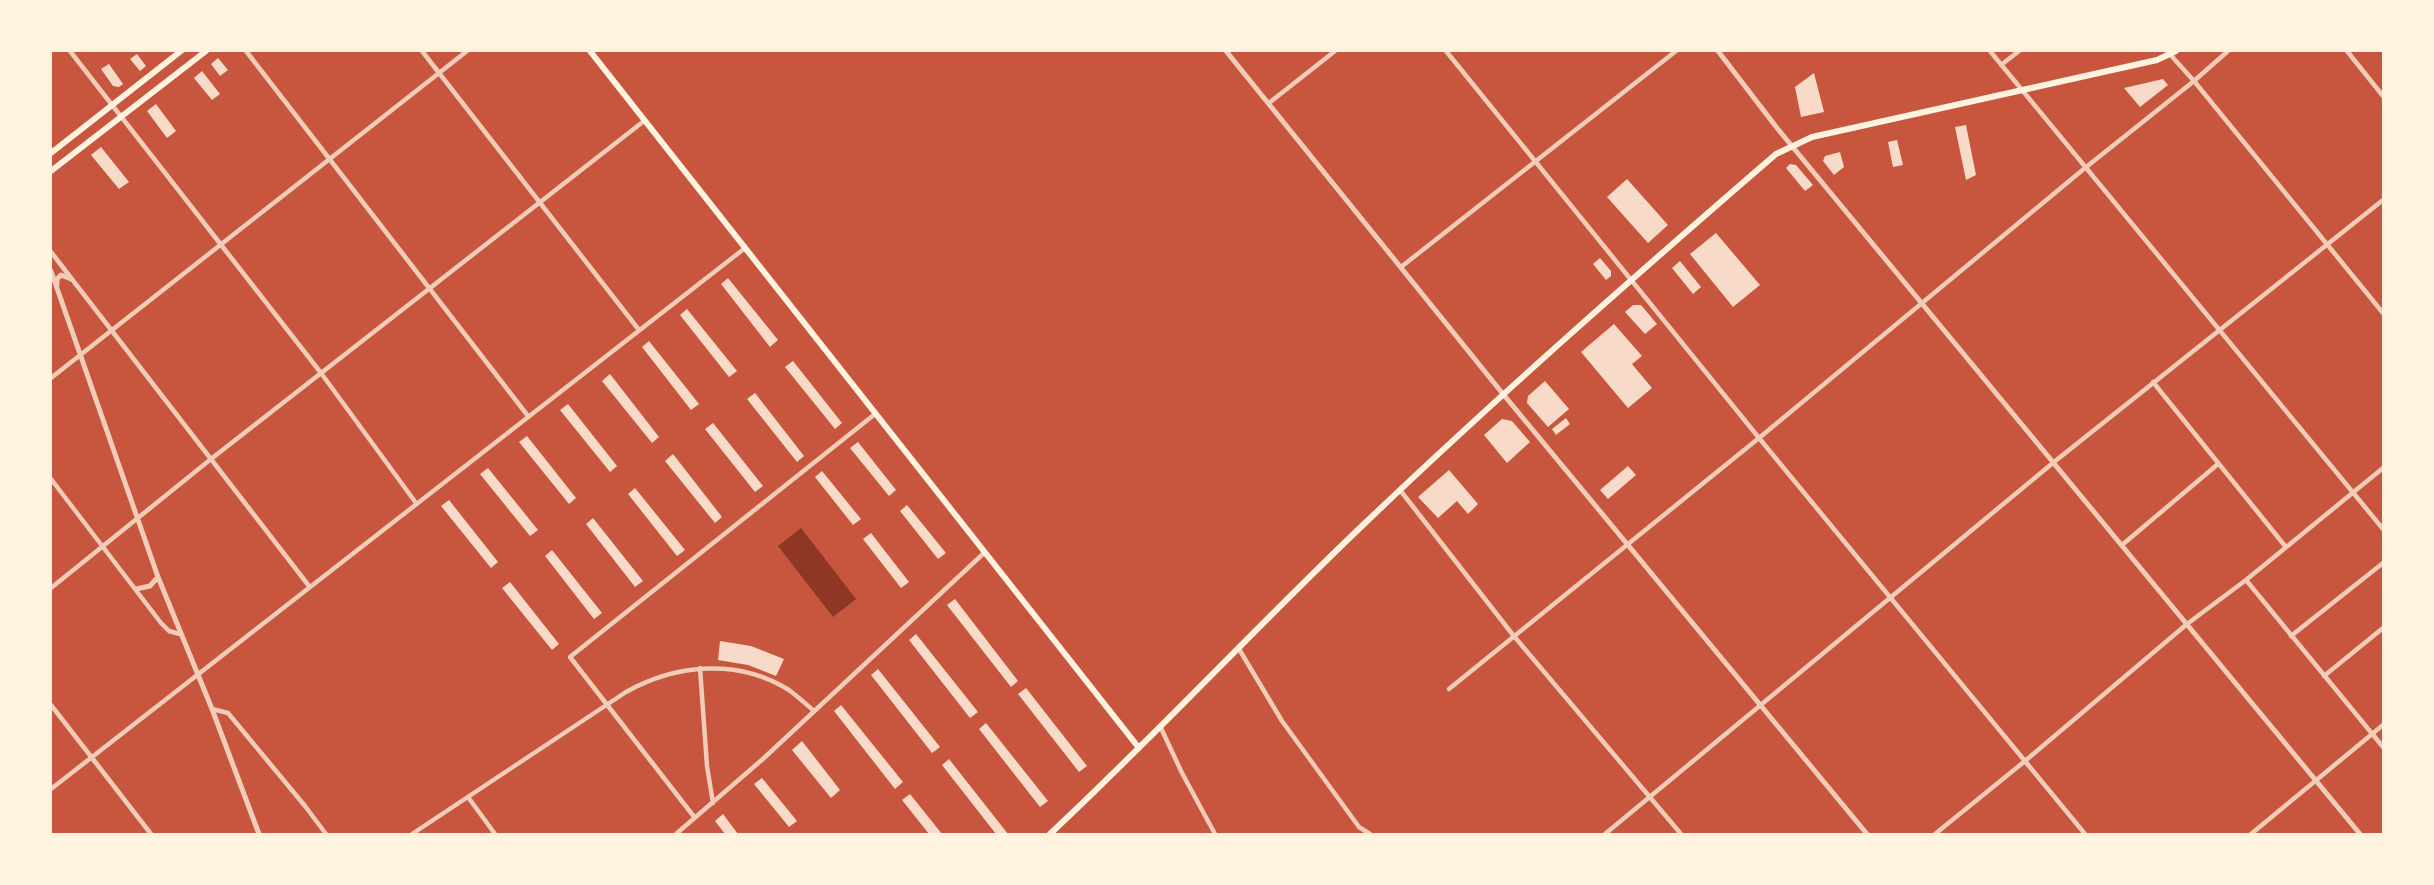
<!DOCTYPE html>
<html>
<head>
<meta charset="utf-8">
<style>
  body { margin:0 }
  #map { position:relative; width:2434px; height:885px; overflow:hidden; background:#c8553d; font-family:Poppins,sans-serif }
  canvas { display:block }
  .frame { position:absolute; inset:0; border:52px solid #fff3e0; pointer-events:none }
</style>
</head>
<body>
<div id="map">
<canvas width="2434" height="885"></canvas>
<div class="frame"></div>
</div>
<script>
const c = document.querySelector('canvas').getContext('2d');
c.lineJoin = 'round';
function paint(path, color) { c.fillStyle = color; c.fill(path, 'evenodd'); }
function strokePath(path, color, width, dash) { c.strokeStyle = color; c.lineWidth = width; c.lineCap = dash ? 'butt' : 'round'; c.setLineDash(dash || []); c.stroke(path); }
paint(new Path2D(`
  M801,528l55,71 -23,18 -55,-71z`), '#8f3625');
paint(new Path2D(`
  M137,54l9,12 -6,5 -10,-12z
  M218,58l10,12 -8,6 -9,-12z
  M109,64l14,20 -4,3 -6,-1 -12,-17z
  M202,71l18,23 -8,6 -18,-22z
  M1814,73l10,39 -23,5 -6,-30z
  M2163,79l5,6 -28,22 -16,-19z
  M156,104l20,27 -9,7 -20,-27z
  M1966,125l10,50 -10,5 -11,-53z
  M1897,140l6,25 -10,2 -5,-25z
  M101,147l28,35 -10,7 -28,-34z
  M1840,152l4,15 -10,8 -11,-14 2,-5z
  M1790,164l6,1 17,20 -8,6 -19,-23z
  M1627,179l41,46 -20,18 -41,-46z
  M1716,233l44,52 -27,22 -43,-53z
  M1600,258l11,13v5l-5,4 -13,-16z
  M1680,261l21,26 -8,7 -21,-26z
  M728,278l50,62 -8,7 -49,-63z
  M1633,305h8l16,19 -12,10 -20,-22z
  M687,309l50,62 -8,6 -49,-62z
  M1614,324l28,32 -10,8 20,24 -24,20 -47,-56z
  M649,341l50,63 -8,6 -49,-63z
  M793,361l49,62 -7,6 -50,-62z
  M610,374l49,63 -7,6 -50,-62z
  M1545,381l24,28 -21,18 -21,-24 1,-7z
  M755,393l49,63 -7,6 -50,-63z
  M568,404l49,62 -7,6 -50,-62z
  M1566,418l4,6 -14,11 -4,-6z
  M1502,419l10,2 18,21 -23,21 -23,-28z
  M713,423l50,63 -8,6 -50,-63z
  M527,436l49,62 -7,6 -50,-62z
  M858,442l38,48 -7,6 -39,-48z
  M673,454l49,63 -7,6 -50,-62z
  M1628,466l8,9 -28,24 -8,-9z
  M488,468l50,62 -8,6 -50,-62z
  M1449,470l29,34 -10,10 -11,-13 -19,17 -20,-21z
  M822,471l39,48 -8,6 -38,-48z
  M635,488l50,62 -8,6 -49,-62z
  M449,500l49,62 -7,6 -50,-62z
  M907,505l39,48 -8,6 -38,-48z
  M593,518l50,63 -8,6 -49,-63z
  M871,533l38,49 -8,6 -38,-49z
  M552,550l50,63 -8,6 -49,-63z
  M510,582l49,62 -7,6 -50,-62z
  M955,599l63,82 -7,6 -64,-82z
  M916,634l62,78 -8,6 -61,-78z
  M720,641l31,5 33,13 -8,17 -28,-11 -30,-5z
  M878,669l62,78 -8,6 -61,-78z
  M1026,688l61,78 -8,6 -61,-78z
  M841,705l62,77 -8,7 -61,-78z
  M986,723l62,78 -8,6 -61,-78z
  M802,741l38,49 -9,8 -39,-48z
  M949,759l59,75h-12l-54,-69z
  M762,778l35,43 -8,6 -35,-43z
  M910,794l32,40h-13l-27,-34z
  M723,814l15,20h-13l-10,-13z`), '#f7dbc8');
strokePath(new Path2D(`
  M70,51l251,322 95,130
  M246,51l282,365
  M422,51l217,279
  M1446,51l313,387 326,396
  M1990,51l393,478
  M2167,51l27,30 189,232
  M2347,51l36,45
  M2001,65l18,-14
  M1269,103l66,-52
  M51,252l258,334
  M1401,267l275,-216
  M51,378l416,-327
  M2153,382l132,164
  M51,479l110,144 8,8 11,3
  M1400,490l113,145 168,199
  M2122,545l96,-81
  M2246,580l137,167
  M51,588l160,-129 433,-338
  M2291,636l92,-73
  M1239,649l43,72 77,106 11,7
  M700,668l7,98 6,37
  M2324,676l59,-48
  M1449,689l310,-251 326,-270 109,-87 34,-30
  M51,705l100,129
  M212,709l16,4 77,93 21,28
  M1161,728l21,45 33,61
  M51,789l694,-541
  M468,797l27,37
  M695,818l-125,-161 305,-243
  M412,834l214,-142c50,-28 112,-34 163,-2 8,6 17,14 25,21
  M676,834l88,-76 220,-205
  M1605,834l449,-372 329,-262
  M1935,834l90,-73 162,-137 59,-44 137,-112
  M2251,834l132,-109`), '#f1ccb7', 4.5);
strokePath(new Path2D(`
  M1226,51l277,343 364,440
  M1718,51l59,77 583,706
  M51,271l107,306 54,132 47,125
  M57,285v-6l4,-4 10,4
  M136,589l14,-3 8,-9`), '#f1ccb7', 5);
strokePath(new Path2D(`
  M590,51l549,697
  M51,153l130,-102
  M51,171l155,-120
  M1050,834c107,-100 207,-208 313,-309 134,-128 273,-250 413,-371l36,-17 345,-77 19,-9`), '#fff3e0', 6);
</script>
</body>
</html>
